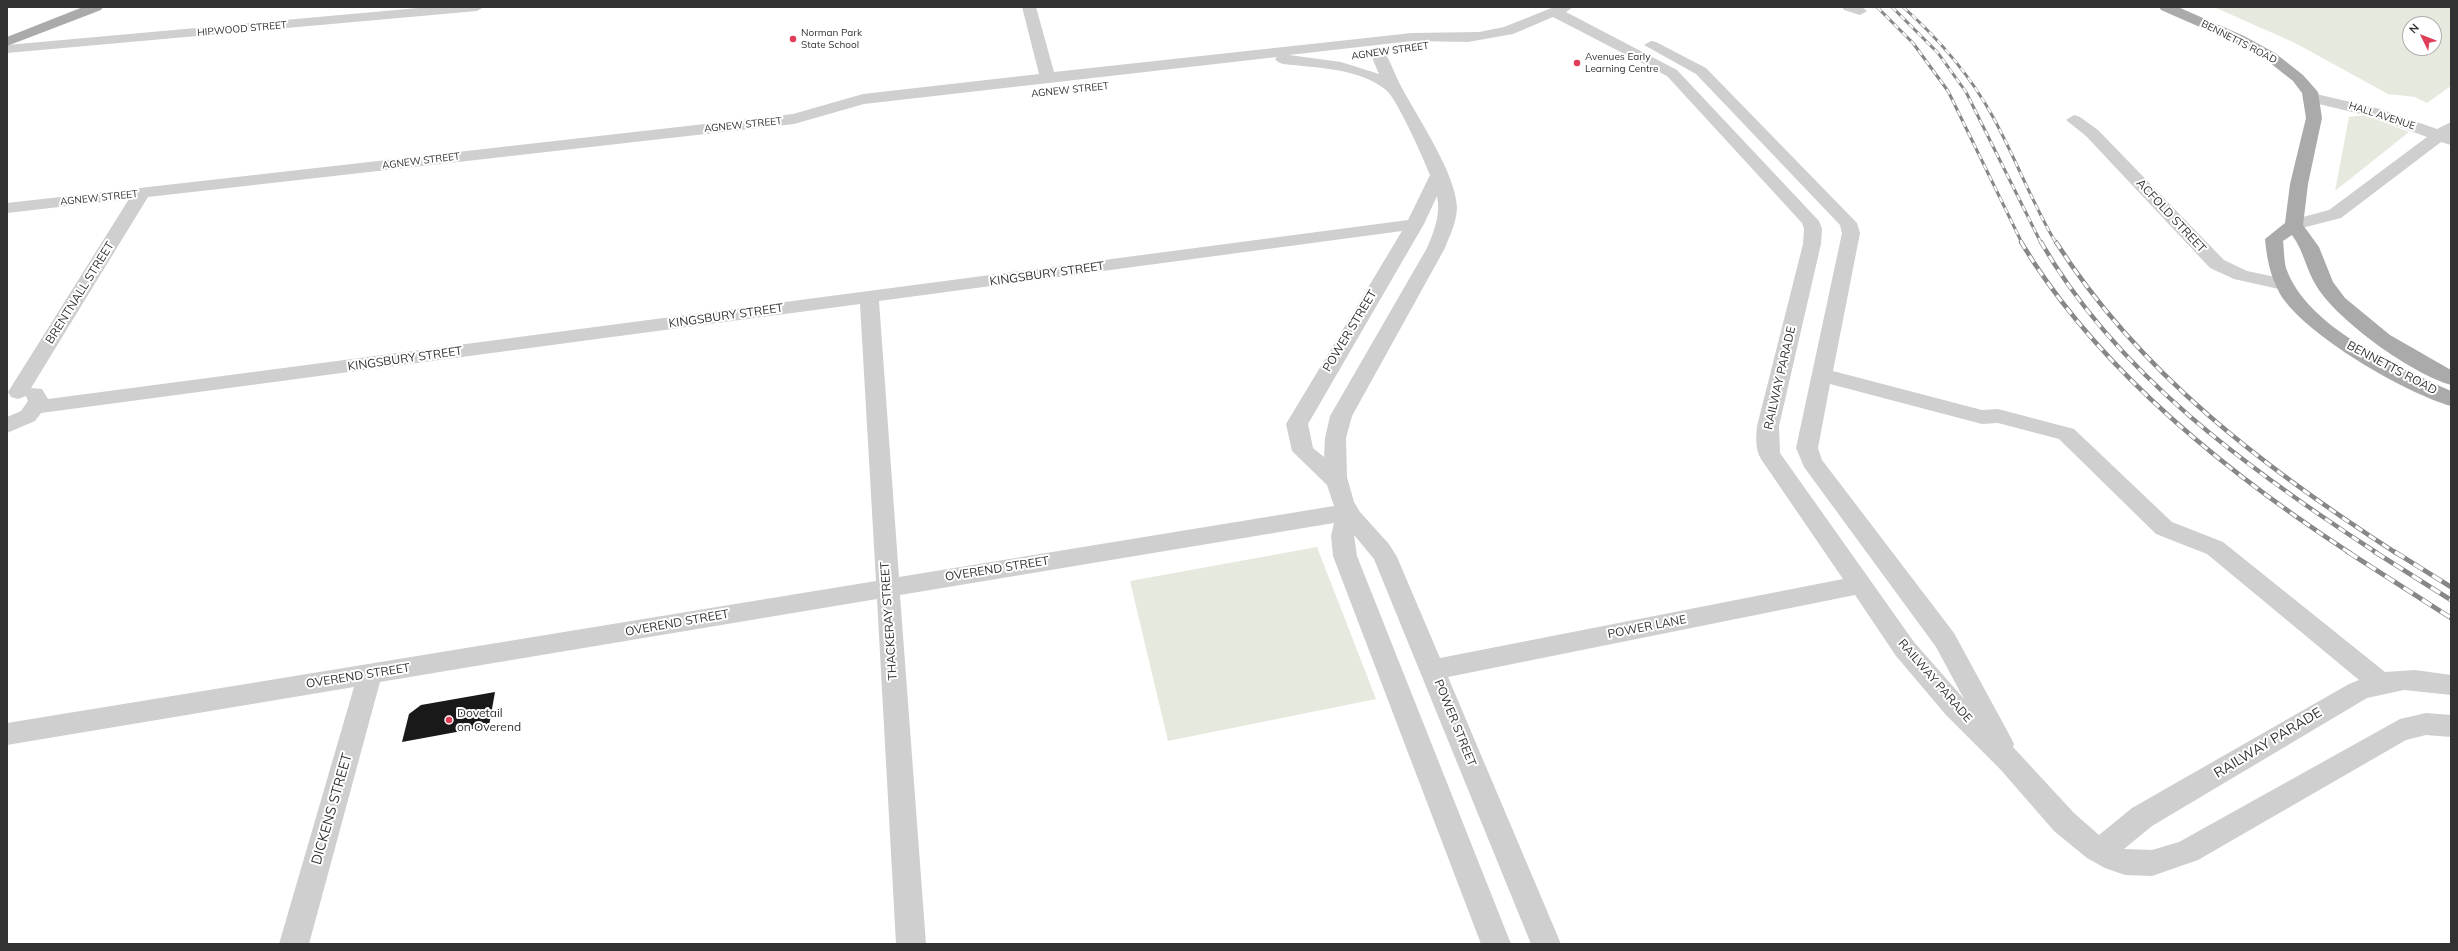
<!DOCTYPE html>
<html>
<head>
<meta charset="utf-8">
<style>
  body { margin:0 }
  #map { position:relative; width:2458px; height:951px; overflow:hidden; background:#fff; font-family:Mulish,sans-serif }
  canvas { display:block }
  .frame { position:absolute; inset:0; border:8px solid #323232; pointer-events:none }
  .north { position:absolute; left:2402px; top:16px; width:40px; height:40px; box-sizing:border-box; background:#fff; border:1px solid #adadad; border-radius:50%; rotate:313deg; font-size:11px; font-weight:700; line-height:16px; text-align:center; color:#323232 }
  .north::after { content:''; display:block; margin:auto; width:14px; height:18px; background:#df3e58; clip-path:polygon(50% 0,100% 100%,50% 72%,0 100%) }
</style>
</head>
<body>
<div id="map">
<canvas width="2458" height="951"></canvas>
<div class="frame"></div>
<div class="north">N</div>
</div>
<script>
const c = document.querySelector('canvas').getContext('2d');
c.lineJoin = 'round';
function paint(path, color) { c.fillStyle = color; c.fill(path, 'evenodd'); }
function strokePath(path, color, width, dash) { c.strokeStyle = color; c.lineWidth = width; c.lineCap = dash ? 'butt' : 'round'; c.setLineDash(dash || []); c.stroke(path); }
function label(font, color, halo, rows, align = 'center') {
  c.font = font + ' Mulish,sans-serif'; c.lineWidth = 4; c.setLineDash([]); c.textBaseline = 'middle'; c.strokeStyle = halo; c.fillStyle = color; for (const [text, x, y, turn = 0] of rows) {
    c.save(); c.translate(x, y); c.rotate((+turn || 0) * Math.PI / 180); c.textAlign = isNaN(turn) ? turn : align; if (halo) c.strokeText(text, 0, 0); c.fillText(text, 0, 0); c.restore();
  }
}
paint(new Path2D(`
  M2214,7h237v79l-24,17 -12,-6 -27,-3 -93,-51zM2410,24h24v24h-24z
  M2365,115l44,17 -74,59 14,-74z
  M1317,547l59,152 -208,42 -38,-160z`), '#e6eade');
paint(new Path2D(`
  M495,692l-6,34 -87,16 7,-28 12,-9z`), '#191919');
paint(new Path2D(`
  M429,7h55l-7,4 -470,42v-8z
  M1022,7h14l18,65 358,-39 67,-1 25,-5 50,-20h19l-7,5 111,58 142,151 3,8 -1,15 -42,182 1,27 134,189 50,57 -28,-52 -132,-180 -8,-19 46,-215 -2,-8 -144,-151 -52,-29 7,-4 5,1 50,26 151,155 3,10 -27,138 149,39 16,-1 76,20 98,93 51,20 162,130 30,-2 36,5v20l-47,-5 -37,8 -215,128 -28,23 28,1 27,-8 221,-123 26,-6 25,2v22l-25,-2 -20,5 -208,120 -46,16 -27,-1 -20,-7 -18,-10 -33,-27 -54,-62 -54,-54 -50,-59 -41,-61 -407,82 113,267h-30l-157,-385 -20,-24 3,21 154,388h-30l-148,-388 -2,-20 3,-13 -434,72 26,349h-30l-19,-345 -497,83 -71,262h-30l75,-257 -347,58v-22l869,-142 -16,-277 -819,109 -6,8 -28,12v-16l14,-6 7,-10 -2,-5 -8,3 -7,-2 -3,-5 121,-193 -122,14v-10l786,-89 70,-20 176,-20zM1553,17l114,59 135,147 2,6 -1,15 -46,182c-1,11 -2,23 4,33l82,120 -403,79 -43,-101 -8,-13 -29,-32 -6,-10 -7,-25 -1,-39 6,-22 93,-168c5,-13 12,-27 12,-41 -2,-35 -38,-87 -55,-119 -7,-12 -11,-27 -19,-38l-5,-2 -8,5 9,21 -38,-12 -52,-7 123,-14 56,1 45,-8zM1277,57l-2,2 3,3 5,2c34,4 76,4 103,26 11,9 38,69 44,85l-22,45 -1360,179 -6,-10 -11,-1 117,-191 646,-73 70,-20zM1437,196c4,19 -3,35 -10,52l-97,168 -5,22 -1,19 -11,-9 -5,-24 116,-200zM1402,231l-116,193 6,27 35,34 7,21 -435,71 -20,-276zM1830,384l152,40 16,-1 61,16 97,95 51,20 152,126 -10,4 -217,124 -33,27 -25,-22 -61,-66 1,-3 -4,-8 -56,-103 -132,-173 -4,-12z
  M1842,7h20l5,4 -7,4 -16,-5z
  M2312,93l68,16 57,20 14,-7v23l-10,-3 -100,76 -47,12 -6,-1 -3,-4 3,-4 41,-11 98,-73 -58,-21 -63,-15 -2,-3 2,-3z
  M2074,115l6,2 18,13 126,130 23,11 43,9 2,4 -2,4 -7,2 -49,-11 -24,-11 -124,-132 -20,-16z`), '#cfcfcf');
paint(new Path2D(`
  M83,7h20l-2,3 -94,36v-9z
  M2159,7h19l66,29 31,17 28,22 15,17 4,26 -14,66 -5,41 16,22 14,35 12,16 45,37 61,35v15c-39,-11 -113,-64 -134,-98 -11,-17 -13,-36 -25,-52l-9,6c1,8 1,19 3,27 21,60 111,98 165,123v15c-46,-13 -146,-71 -171,-112 -10,-19 -13,-34 -15,-55l20,-16 5,-39 16,-66 -4,-25 -9,-12 -28,-22 -31,-17 -73,-32z`), '#aaa');
const railFar2 = new Path2D(`
  M1877,7l36,36 35,48 74,152
  M1892,7l46,46 28,39 75,151
  M1903,7c36,32 67,68 90,110 23,42 39,86 63,126`);
const railFar1 = new Path2D(`
  M2021,242c76,127 206,231 329,311
  M2041,242c76,133 210,229 336,311
  M2056,242c84,132 210,227 340,311`);
const rail = new Path2D(`
  M2348,552l103,66
  M2375,552l76,48
  M2395,552l56,35`);
strokePath(railFar2, '#878787', 3);
strokePath(railFar1, '#878787', 4.5);
strokePath(rail, '#878787', 5);
strokePath(railFar2, '#fff', 2, [6]);
strokePath(railFar1, '#fff', 3, [8]);
strokePath(rail, '#fff', 3.5, [11]);
for (const [x, y, r, color] of [
  [793,39,4,"#df3e58"],
  [1577,63,4,"#df3e58"],
  [449,720,4,"#df3e58"]
]) { const dot = new Path2D(); dot.arc(x, y, r, 0, 2 * Math.PI); c.fillStyle = color; c.fill(dot); strokePath(dot, '#fff', 1.5); }
label('10px', '#323232', '#fff', [
  ["HIPWOOD STREET",242,29,-5],
  ["BENNETTS ROAD",2239,42,27],
  ["AGNEW STREET",1390,51,-8],
  ["AGNEW STREET",1070,90,-6],
  ["HALL AVENUE",2382,116,18],
  ["AGNEW STREET",743,125,-6],
  ["AGNEW STREET",421,161,-7],
  ["AGNEW STREET",99,198,-6]
]);
label('10px', '#323232', '#fff', [
  ["Norman Park",801,33],
  ["State School",801,45],
  ["Avenues Early",1585,57],
  ["Learning Centre",1585,69]
], 'left');
label('12px', '#323232', '#fff', [
  ["ACFOLD STREET",2171,216,47],
  ["KINGSBURY STREET",1047,274,-8],
  ["BRENTNALL STREET",80,293,-58],
  ["KINGSBURY STREET",726,316,-8],
  ["POWER STREET",1350,331,-59],
  ["KINGSBURY STREET",405,359,-8],
  ["BENNETTS ROAD",2392,368,28],
  ["RAILWAY PARADE",1780,378,-77],
  ["OVEREND STREET",997,569,-9],
  ["THACKERAY STREET",889,621,-94],
  ["OVEREND STREET",677,623,-10],
  ["POWER LANE",1647,627,-11],
  ["OVEREND STREET",358,676,-9],
  ["RAILWAY PARADE",1935,681,49],
  ["POWER STREET",1455,723,68]
]);
label('12px', '#323232', '#fff', [
  ["Dovetail",457,713],
  ["on Overend",457,727]
], 'left');
label('14px', '#323232', '#fff', [
  ["RAILWAY PARADE",2268,743,-31],
  ["DICKENS STREET",332,809,-74]
]);
</script>
</body>
</html>
